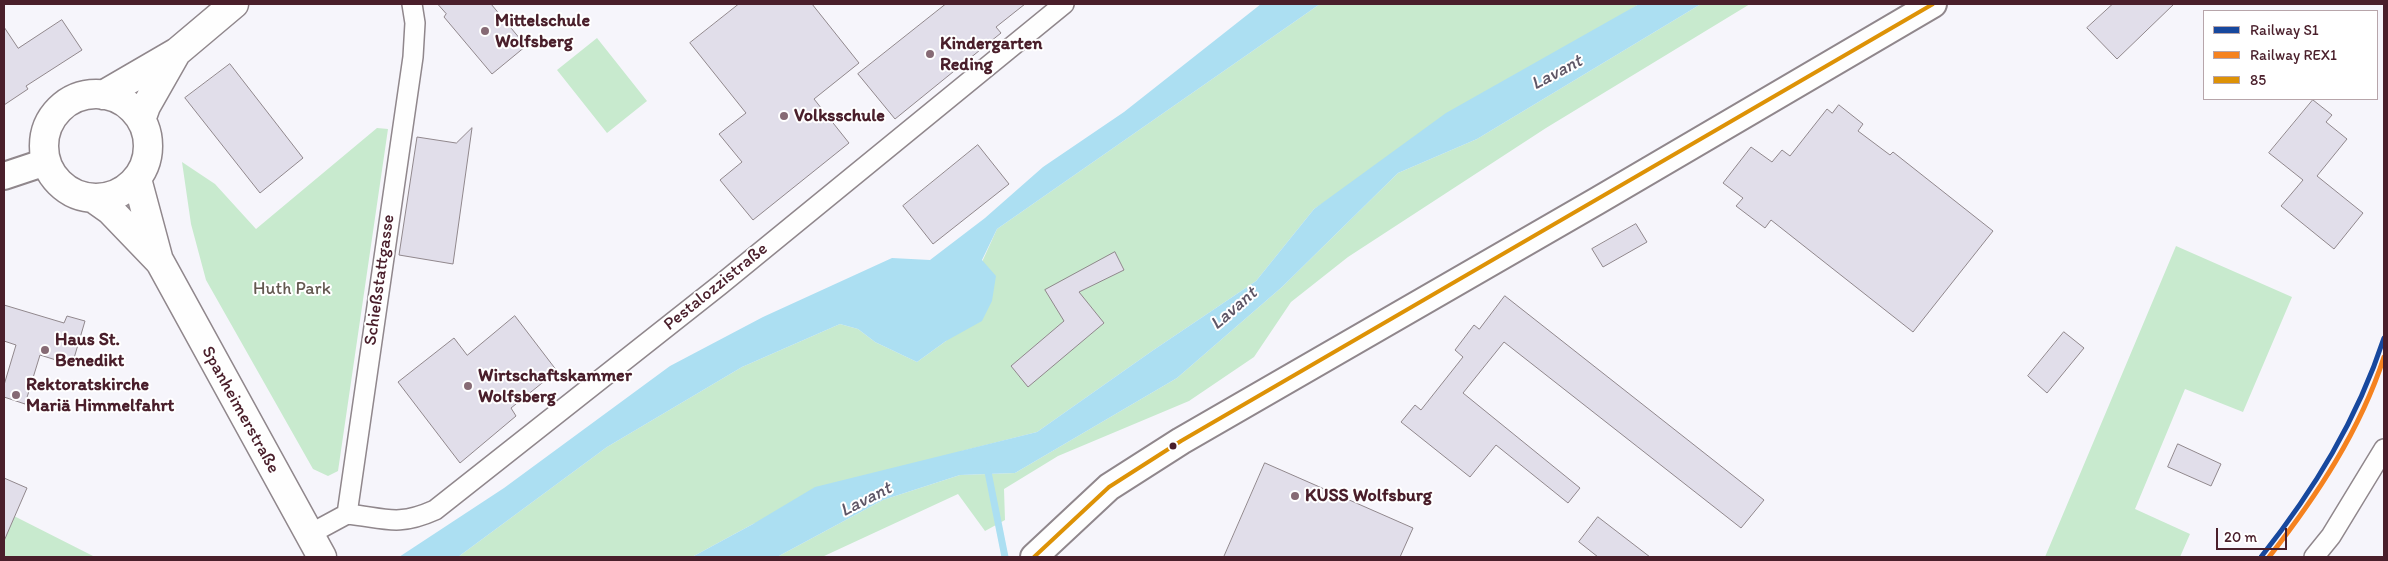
<!DOCTYPE html>
<html>
<head>
<meta charset="utf-8">
<style>
  body { margin:0 }
  #map { position:relative; width:2388px; height:561px; overflow:hidden; background:#f6f5fb; font-family:Itim,sans-serif }
  canvas { display:block }
  .frame { position:absolute; inset:0; border:5px solid #4a1f2b; pointer-events:none }
  .legend { position:absolute; left:2203px; top:10px; width:175px; height:90px; box-sizing:border-box; background:#fff; border:1px solid #b7a5aa; margin:0; padding:6px 9px; list-style:none; font-size:15px; color:#4a1f2b }
  .legend li { display:flex; align-items:center; gap:10px; height:25px }
  .legend b { width:25px; border:1px solid #b7a5aa }
  .scale { position:absolute; left:2216px; top:528px; width:71px; height:22px; box-sizing:border-box; border:2px solid #4a1f2b; border-top:0; padding-left:6px; font-size:15px; line-height:18px; white-space:nowrap; color:#4a1f2b; -webkit-text-stroke:4px #fff; paint-order:stroke }
</style>
</head>
<body>
<div id="map">
<canvas width="2388" height="561"></canvas>
<div class="frame"></div>
<ul class="legend">
<li><b style="height:6px;background:#17489e"></b>Railway S1</li>
<li><b style="height:6px;background:#f5821f"></b>Railway REX1</li>
<li><b style="height:6px;background:#dd9206"></b>85</li>
</ul>
<div class="scale">20 m</div>
</div>
<script>
const c = document.querySelector('canvas').getContext('2d');
c.lineJoin = 'round';
function paint(path, color) { c.fillStyle = color; c.fill(path, 'evenodd'); }
function strokePath(path, color, width, dash) { c.strokeStyle = color; c.lineWidth = width; c.lineCap = dash ? 'butt' : 'round'; c.setLineDash(dash || []); c.stroke(path); }
function label(font, color, halo, rows, align = 'center') {
  c.font = font + ' Itim,sans-serif'; c.lineWidth = 4; c.setLineDash([]); c.textBaseline = 'middle'; c.strokeStyle = halo; c.fillStyle = color; for (const [text, x, y, turn = 0] of rows) {
    c.save(); c.translate(x, y); c.rotate((+turn || 0) * Math.PI / 180); c.textAlign = isNaN(turn) ? turn : align; if (halo) c.strokeText(text, 0, 0); c.fillText(text, 0, 0); c.restore();
  }
}
paint(new Path2D(`
  M1320,4h319l-325,205 -58,72 -104,70 -115,81 -75,19 -209,73 -61,33h-234l149,-110 135,-80 98,-43 18,5 17,13 42,20 29,-21 51,-112z
  M1701,4h49l-204,124 -198,129 -57,45 -37,55 -65,44 -131,55 -54,33 1,31 -20,11 -27,-37 -136,63h-45l106,-57 77,-25 55,-2 162,-95 105,-91 116,-114 79,-34z
  M597,38l50,63 -40,32 -50,-63z
  M377,128l11,1 -50,342 -10,5 -15,-7 -107,-189 -15,-56 -9,-62 33,22 41,45z
  M2176,246l116,51 -49,115 -58,-23 -50,120 55,25 -10,23h-135z
  M4,511l10,5 81,41h-91z`), '#c8eace');
paint(new Path2D(`
  M1261,4h59l-323,225 -15,31 14,16 -4,25 -10,20 -36,20 -29,21 -42,-20 -17,-13 -18,-5 -98,43 -135,80 -149,110h-59l105,-69 166,-122 93,-49 129,-59 38,2 55,-42 58,-51 81,-55z
  M1639,4h62l-224,135 -79,34 -116,114 -105,91 -162,95 -55,2 -77,25 -106,57h-85l61,-33 62,-37 222,-55 115,-81 104,-70 58,-72 132,-96z`), '#acdff2');
strokePath(new Path2D(`
  M987,467l18,90`), '#acdff2', 7);
const building = new Path2D(`
  M438,4h53l35,42 -34,28 -48,-57 2,-3z
  M739,4h73l47,59 -45,36 35,44 -96,77 -33,-40 22,-18 -23,-28 27,-21 -56,-70z
  M946,4h79l-29,23 5,6 -106,86 -37,-45z
  M2113,4h61l-57,55 -30,-31z
  M62,20l20,30 -56,36 2,3 -24,16v-78l14,21z
  M230,64l73,94 -43,35 -75,-95z
  M2313,100l19,15 -6,7 21,17 -30,37 46,37 -29,36 -53,-43 22,-26 -34,-27z
  M1839,105l24,19 -5,7 32,24 3,-3 100,79 -80,101 -142,-112 -6,8 -29,-22 7,-8 -20,-15 28,-36 21,15 10,-12 8,6 37,-47 5,4z
  M472,128l-19,136 -54,-9 18,-118 39,6z
  M978,145l31,39 -76,60 -30,-38z
  M1636,224l11,18 -44,25 -11,-18z
  M1115,252l9,18 -45,22 25,31 -76,64 -17,-21 53,-45 -19,-31z
  M1505,296l259,204 -23,28 -237,-186 -41,51 117,95 -12,15 -72,-58 -26,32 -69,-55 14,-17 6,5 42,-53 -8,-7 19,-25 5,4z
  M4,305l60,18 3,-7 18,5 -13,44 -32,-10 -15,49 -21,-7v-12l12,-40 -12,-4z
  M515,316l42,55 -46,37 5,8 -56,47 -62,-81 56,-44 13,17z
  M2064,332l20,16 -37,45 -19,-17z
  M2178,444l43,20 -10,22 -43,-19z
  M1265,463l148,65 -13,29h-176z
  M4,478l23,10 -23,53z
  M1598,517l52,40h-52l-19,-15z`);
paint(building, '#e1deea');
strokePath(building, '#90878c', 1);
const street = new Path2D(`
  M347,514c38,4 50,13 88,-4l285,-225 344,-281
  M310,534l37,-20 66,-457 2,-34 -3,-19
  M2314,557l17,-21 53,-87`);
const secondary = new Path2D(`
  M4,176l42,-14
  M1034,557l75,-70 72,-46 416,-240 336,-197`);
const primary = new Path2D(`
  M44 146a52 52 0 1 1 104 0a52 52 0 1 1-104 0Z
  M103,95l74,-43 57,-48
  M141,120l5,-14 29,-51
  M137,179l22,82
  M93,198l17,12 50,52 162,295`);
strokePath(street, '#90878c', 22);
strokePath(secondary, '#90878c', 30);
strokePath(primary, '#90878c', 31);
strokePath(street, '#fefefe', 19);
strokePath(secondary, '#fefefe', 26);
strokePath(primary, '#fefefe', 28);
strokePath(new Path2D(`
  M1034,557l75,-70 72,-46 752,-437`), '#dd9206', 4);
strokePath(new Path2D(`
  M2261,557c53,-67 96,-137 123,-219`), '#17489e', 5);
strokePath(new Path2D(`
  M2269,557c47,-60 91,-126 115,-200`), '#f5821f', 5);
for (const [x, y, r, color] of [
  [485,31,5,"#866a74"],
  [930,54,5,"#866a74"],
  [784,116,5,"#866a74"],
  [45,350,5,"#866a74"],
  [468,386,5,"#866a74"],
  [16,395,5,"#866a74"],
  [1173,446,4.5,"#4a1f2b"],
  [1295,496,5,"#866a74"]
]) { const dot = new Path2D(); dot.arc(x, y, r, 0, 2 * Math.PI); c.fillStyle = color; c.fill(dot); strokePath(dot, '#fff', 2); }
label('bold 18px', '#4a1f2b', '#fff', [
  ["Mittelschule",495,21],
  ["Wolfsberg",495,42],
  ["Kindergarten",940,44],
  ["Reding",940,65],
  ["Volksschule",794,116],
  ["Haus St.",55,340],
  ["Benedikt",55,361],
  ["Wirtschaftskammer",478,376],
  ["Wolfsberg",478,397],
  ["Rektoratskirche",26,385],
  ["Mariä Himmelfahrt",26,406],
  ["KUSS Wolfsburg",1305,496]
], 'left');
label('18px', '#4a1f2b', '#fff', [
  ["Schießstattgasse",380,280,-82],
  ["Pestalozzistraße",716,287,-39],
  ["Spanheimerstraße",240,410,61]
]);
label('18px', '#645951', '#fff', [
  ["Huth Park",292,289]
]);
label('italic 19px', '#5e5666', '#fff', [
  ["Lavant",1557,73,-28],
  ["Lavant",1234,309,-41],
  ["Lavant",866,500,-27]
]);
</script>
</body>
</html>
